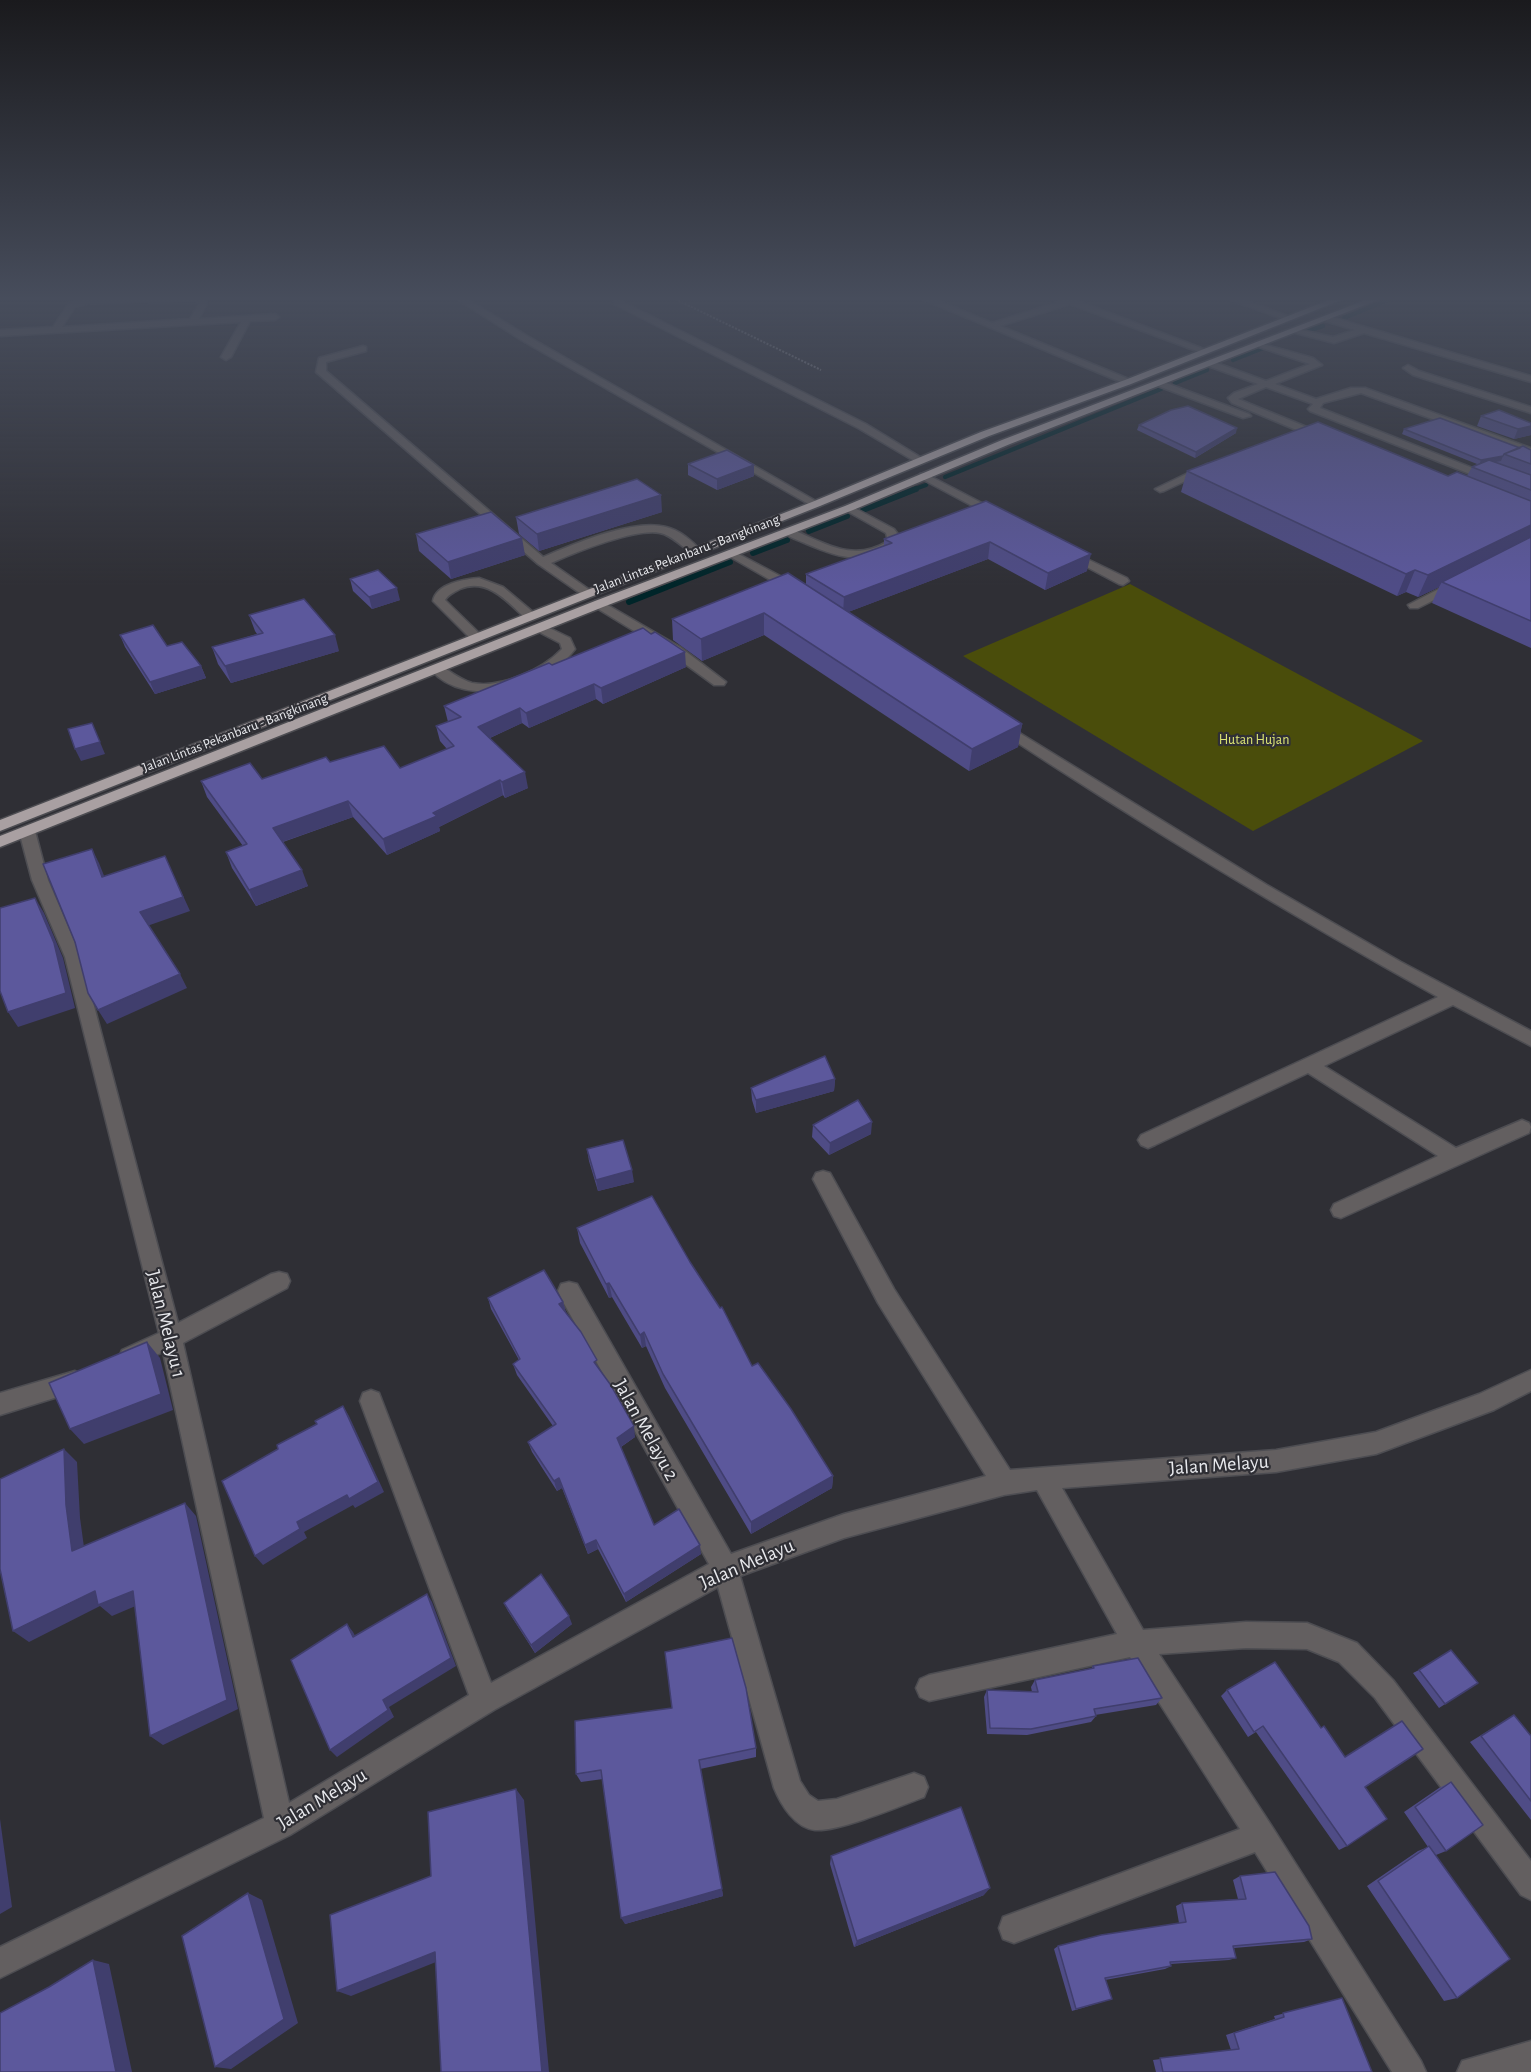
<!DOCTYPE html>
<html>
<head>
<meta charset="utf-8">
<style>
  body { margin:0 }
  canvas { display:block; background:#2f2f35 }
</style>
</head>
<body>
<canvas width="1531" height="2072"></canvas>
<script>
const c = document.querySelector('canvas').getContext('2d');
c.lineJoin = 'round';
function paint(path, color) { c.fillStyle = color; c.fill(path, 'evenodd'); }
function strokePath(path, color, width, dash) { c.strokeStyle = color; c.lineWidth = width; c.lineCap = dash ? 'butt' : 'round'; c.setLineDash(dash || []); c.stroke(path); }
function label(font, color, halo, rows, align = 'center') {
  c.font = font + ' "Alegreya Sans",sans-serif'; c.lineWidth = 4.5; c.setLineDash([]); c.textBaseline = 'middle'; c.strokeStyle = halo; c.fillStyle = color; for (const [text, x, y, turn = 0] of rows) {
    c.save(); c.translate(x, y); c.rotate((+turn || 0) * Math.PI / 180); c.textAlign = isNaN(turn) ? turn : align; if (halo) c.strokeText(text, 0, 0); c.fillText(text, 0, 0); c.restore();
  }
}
paint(new Path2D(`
  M1130,584l293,157 -170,90 -290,-175z`), '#4a4d0b');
strokePath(new Path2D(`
  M1344,318l53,-22
  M1304,332l19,-6
  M1233,360l30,-12
  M1175,383l32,-13
  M945,477l216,-88
  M912,490l14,-5`), '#002529', 4.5);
strokePath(new Path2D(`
  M863,510l53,-21
  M809,531l38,-15
  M753,553l34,-13
  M629,602l101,-40`), '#002529', 6);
const minor = new Path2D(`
  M200,296l7,7 -8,16 76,-5 4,3 -4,3 -25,1 -19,36 -5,3 -5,-3 20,-35 -241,14v-6l53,-3 16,-24 20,-4zM195,301l4,3 -9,15 -128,8 13,-20 14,-4z
  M452,296h10l67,41 292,167 -1,2h-8l-289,-165z
  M915,296h12l65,27 70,-22 -9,-5h12l144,55 -7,2 -132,-49 -70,22 131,54v4l-3,1z
  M1220,296h13l60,22 -7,2z
  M617,299l249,125 59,36 -9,2 -58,-34 -244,-124v-4z
  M1328,316l203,60v6l-167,-49 -30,10 -42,-11 4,-3 37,8 22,-7 -30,-9 -1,-2z
  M1259,343l54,15 9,7 -47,19 41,15 35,-11h14l166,60v7l-170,-62 -38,10 -3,5 211,83v7l-221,-87 -2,-2 5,-5 -47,-17 -28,12 88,36v4h-8l-86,-36 -4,-5 6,-5 24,-9 -50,-18v-4h6l52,19 44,-17 -51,-17z
  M363,346l3,1v4l-40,11v9l217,186c31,-13 90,-39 123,-30 13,3 27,14 35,24l-6,3 -4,-1c-8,-6 -17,-15 -27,-19 -23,-9 -90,19 -113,29l43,30 -6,4 -4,-1 -46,-32 -222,-192 3,-14z
  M1408,365l11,6 112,36v6l-118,-38 -10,-7z
  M1161,381l88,33 2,2 -8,2 -85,-32 -2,-2z
  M1207,464l4,1v4l-47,22 -4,1 -5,-3z
  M924,473l79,41 2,2 -6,3 -4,-1 -75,-40v-4z
  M849,505l45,24 6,8 -2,7c-33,22 -58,14 -91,0 -9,-4 -19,-7 -26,-13l6,-3 4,1c34,14 62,34 97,12l-2,-8 -41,-23v-4z
  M731,550l70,37 2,3 -2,3h-8l-66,-38v-4z
  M1068,550l59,28 2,3 -6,4 -4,-1 -55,-29v-4z
  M479,578l24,9 31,26 2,3 -2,3h-8c-18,-17 -39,-42 -66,-30 -6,3 -12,6 -15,11l38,37 -6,4 -5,-1 -39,-39c3,-17 31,-22 46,-23z
  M1458,579l6,4 -2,3 -44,22h-8l-2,-3z
  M599,600l81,47 46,35 -2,3h-10l-44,-32 -75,-46 -2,-3 2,-3z
  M541,624l29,14 5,11c-28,38 -108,62 -144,21l7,-4 5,1c9,6 19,13 29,16 29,6 71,-14 90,-34l-2,-6 -23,-12 -2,-3 2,-3z
  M1000,721l267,164 134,77 130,69v15l-78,-41 -129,61 132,82 66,-28 7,3 2,4 -2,6 -188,85 -7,-2 -3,-6 3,-6 104,-48 -130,-83 -153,72 -7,3 -7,-3 -3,-5 3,-5 297,-138c-151,-84 -299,-174 -443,-269l-2,-3z
  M27,826l8,5 13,49 33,77 97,366 93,-49 8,-2 8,2 3,7 -3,7 -104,55 106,460 180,-108 -109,-294 3,-8 8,-3 8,3 112,290 218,-119 -148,-266 -3,-7 3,-7 8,-2 8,2 154,270 113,-40 142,-38 -108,-173 -65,-124 3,-6 7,-2 7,2 64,116 116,181 266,-20 100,-18 103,-38 52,-24v21l-37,19 -118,44 -100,18 -214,16 81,142 103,-8 61,1 50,20 36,37 138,181v39l-10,-5 -146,-197 -36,-36 -32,-13 -61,-1 -87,6 112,171 150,236 5,11h-34l-137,-220 -241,91 -11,-4 -4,-11 4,-11 237,-88 -110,-172 -201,44 -9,-4 -4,-9 4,-9 9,-4 188,-41 -80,-144 -33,5 -160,43 -104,38 60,205 9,14 9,6 19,-2 77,-26 10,4 4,10 -4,10c-23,9 -86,35 -109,33 -20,-2 -34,-25 -41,-42l-56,-201 -224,123 -204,125 -290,143v-31l264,-129 -101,-466 -33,15 -8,-3 -3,-7 3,-7 37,-17 -94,-376 -33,-77 -13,-49z
  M75,1371l8,4 3,7 -3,7 -83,26v-22z
  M1531,2041v31h-74l5,-11z`);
const highway = new Path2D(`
  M1339,296h12l-220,88 -142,52 -169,70 -820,325v-11l812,-318 169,-70 144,-52z
  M1376,296h12l-378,148 -157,66 -250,97 -603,240v-11l595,-235 250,-95 157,-66z`);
strokePath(minor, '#4d4d52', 3);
strokePath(highway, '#4d4d52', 3);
strokePath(new Path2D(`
  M669,296l152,74`), '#87878c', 2, [2, 1.5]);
paint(minor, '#635f60');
paint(highway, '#a9a0a2');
paint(new Path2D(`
  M1499,410l32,25 -17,4 -37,-13 4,-10z
  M1139,425l97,8 -41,25 -58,-28z
  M1404,429l127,21v198l-99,-45 7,-16 -21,10 -12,-5 -9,4 -216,-104 6,-21 280,5 5,-9 5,-3 -75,-30z
  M688,464l66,12 -37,14 -29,-15z
  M986,501l101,70 -42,19 -57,-31 -140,53 174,112 -4,23 -49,24 -205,-136 -62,26 -29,-21 -1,-21 134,-34v-11l78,-28v-7z
  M662,512l-123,39 -20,-17 -3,-17z
  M416,534l109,21 -74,24 -32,-28z
  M350,579l50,21 -28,9 -19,-18z
  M249,615l90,36 -108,32 -13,-19 -6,-17 45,-13 -2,-3z
  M120,635l47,11 34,20 5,12 -51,16 -30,-47z
  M552,665l134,2 -83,37 -7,-5 -67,29 -7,-5 -32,15 38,50 -23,10 -2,-3 -64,32 1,4 -53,24 -34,-38 -70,25 25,44 -52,20 -24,-38 -6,-16 17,-6 -36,-49 -6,-16 61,-2 68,-17 70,6 47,-19 -7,-8 -4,-15 12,-4 -4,-16z
  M835,1079l-1,12 -78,22 -4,-13 -1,-12z
  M813,1125l58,9 -42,21 -17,-18z
  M587,1149l47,33 -36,9 -9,-30z
  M577,1228l175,138 81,110 -1,12 -81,46 -86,-146 -19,-42 -4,2 -30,-51 -3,1 -29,-55z
  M488,1298l75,4 3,11 33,56 36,68 -14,10 33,78 47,29 -75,48 -28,-53 -10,5 -26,-66 -5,3 -25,-39 -4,-10 25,-16 -36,-51 -4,-11 6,-4 -28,-51z
  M504,1603l68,21 -37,29 -27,-42z
  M1093,1666l69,32 -6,7 -61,10 1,1 -5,6 -64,13 -40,-1 -3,-37 3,-7 45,2 -1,-5 4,-7 56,-11z
  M1419,1670l59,13 -39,25 -26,-35z
  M1227,1690l94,38 44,59 -18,59 -8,4 -83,-118 -8,5 -27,-41z
  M1514,1715l17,21v84l-61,-78z
  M756,1748v9l-56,12 23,127 -98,28 -22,-145 -22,3 -5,-8z
  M1451,1782l-5,69 -10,4 21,143 -13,3 -77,-115 51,-35 10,-4 -24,-35 35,-24z
  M831,1856l153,39 -130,52 -24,-83z
  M1240,1876l72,63 -8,3 -70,6 2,10 -7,2 -59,4 1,2 -6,3 -60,11 7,19 -40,12 -18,-62 4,-3 121,-23 -3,-17 6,-3 56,-4 -5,-19z
  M1342,1998l30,74h-216l-3,-12 78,-10 -5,-15 49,-16 -1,-3z`), '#4f4c86');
paint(new Path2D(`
  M1531,426v9l-17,4 4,-10z
  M1237,428l-1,5 -41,25 1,-6z
  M1503,456l-2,5 -22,4 2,-5z
  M754,465v11l-37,14v-11z
  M661,495l1,17 -123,39 -2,-17z
  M1531,525v16l-89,41 -3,5 -21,10 10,-22z
  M522,538l3,17 -74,24 -3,-17z
  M990,542l-2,17 -145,55 1,-17z
  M1091,554l-4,17 -42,19 3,-17z
  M1415,570l-9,22 -9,4 9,-22z
  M397,588l3,12 -28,9 -3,-12z
  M764,613v22l-62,26 -1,-22z
  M335,635l4,16 -108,32 -6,-17z
  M685,652l1,15 -83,37 -2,-16z
  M201,666l5,12 -51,16 -5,-12z
  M594,684l2,15 -67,29 -3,-15z
  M520,708l2,15 -41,19 -3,-15z
  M92,723l13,31 -24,7 -6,-12z
  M1022,724l-4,23 -49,24 3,-22z
  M525,772l3,16 -23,10 -3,-16z
  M500,780l3,15 -64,32 1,4 -53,24 -4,-16z
  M348,801l5,16 -74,26 -6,-15z
  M92,849l7,14 11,28 -8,-14z
  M165,856l25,55 -43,15 -7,-14z
  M302,870l6,16 -52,20 -7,-16z
  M35,898l9,15 19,45 12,50 -57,19 -10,-15z
  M180,974l7,14 -80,36 -9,-14z
  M835,1079l-1,12 -78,22v-13z
  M872,1122l-1,12 -42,21 1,-12z
  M632,1170l2,12 -36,9 -2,-11z
  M609,1283l3,14 -3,1 -3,-14z
  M563,1302l3,11 -7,-9z
  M644,1332l2,14 -4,2 -2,-13z
  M147,1342l13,16 13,52 -89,34 -14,-15z
  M343,1406l6,10 35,76 -29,16 -2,-3 -49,27 3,6 -44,27 -8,-9 42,-34z
  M634,1426l1,11 -16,11 -2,-10z
  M64,1449l13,13 3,56 6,44 -14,-11 -6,-46z
  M833,1476l-1,12 -81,46v-12z
  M559,1478l3,10 -5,3 -3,-10z
  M185,1503l11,13 42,193 -75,36 -13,-9z
  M596,1540l2,9 -10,5 -3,-9z
  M700,1545l1,9 -75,48 -2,-8z
  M95,1591h38l12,11 -33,14 -12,-10 -71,36 -16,-11z
  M427,1594l5,8 24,64 -67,41 5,10 -57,40 -7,-7 53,-50z
  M569,1616l3,8 -37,29 -4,-8z
  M347,1624l6,8 7,13 -7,-8z
  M516,1789l8,11 25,272h-7z
  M0,1819l12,88 -12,7z
  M990,1888l-6,7 -130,52 3,-6z
  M722,1889l1,7 -98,28 -4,-6z
  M248,1893l14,7 36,123 -67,46 -16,-2z
  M435,1952l11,6 -95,38 -14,-5z
  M93,1960l16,4 23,108h-16z`), '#403e6d');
const building = new Path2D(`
  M1188,406l49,22 -41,24 -57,-27 32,-15z
  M1499,410l32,13v3l-13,3 -37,-13z
  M1440,418l80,30 -16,6 -1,2 -22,4 -77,-31z
  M1318,422l130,54 9,-4 74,29v24l-103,50 -13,-5 -9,4 -219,-103z
  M1523,446l8,4v14l-27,-10z
  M727,450l27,15 -37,14 -29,-15z
  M1489,460l42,15v15l-59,-23z
  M637,479l24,16 -124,39 -21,-17z
  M986,501l105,53 -43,19 -58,-31 -146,55 -38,-23 86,-31 -8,-4z
  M491,512l31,26 -74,24 -32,-28z
  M1531,537v84l-89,-39z
  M378,570l19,18 -28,9 -19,-18z
  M788,573l234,151 -50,25 -208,-136 -63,26 -29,-20z
  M304,599l31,36 -110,31 -13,-19 51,-14 -14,-18z
  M153,625l14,21 15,-4 19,24 -51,16 -30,-47z
  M643,628l8,6 4,-2 30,20 -84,36 -7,-4 -68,29 -6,-5 -42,19 47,45 -23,10 -2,-2 -67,33 4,3 -54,23 -35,-38 -75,27 29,42 -53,20 -23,-38 21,-8 -46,-63 49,-18 12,16 64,-22 4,5 54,-16 16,22 54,-22 -18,-20 25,-9 -17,-11 105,-43 3,2z
  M92,723l8,19 -25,7 -7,-20z
  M92,849l10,28 63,-21 18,41 -43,15 40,62 -82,36 -10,-17 -13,-51 -32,-78z
  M35,898l19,45 12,50 -58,19 -8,-21v-83z
  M825,1056l10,23 -79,21 -5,-12z
  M858,1100l14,22 -42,21 -17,-18z
  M623,1140l9,30 -36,10 -9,-31z
  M652,1196l38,66 30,46 2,-1 30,59 6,-3 33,46 42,67 -82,46 -88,-148 -19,-42 -4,3 -31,-52 -3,1 -29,-56z
  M544,1270l19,32 -4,2 22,28 16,28 -3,2 16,22 24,42 -17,12 37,87 25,-16 21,36 -76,49 -28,-54 -11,5 -26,-67 -5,3 -26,-39 28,-18 -43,-60 7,-5 -32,-61z
  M147,1342l14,52 -91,35 -21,-46z
  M343,1406l35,76 -29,17 -2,-4 -50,27 3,7 -45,27 -33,-75 56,-32 -1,-4 40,-21 -2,-3z
  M64,1449l2,56 6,46 113,-48 42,197 -77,36 -17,-145 -35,14 -3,-14 -82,40 -13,-62v-90z
  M541,1574l28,42 -38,29 -27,-42z
  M427,1594l24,64 -68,42 5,10 -58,40 -39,-90 56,-36 6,13z
  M732,1638l14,50 10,60 -57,12 23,129 -101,29 -20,-148 -25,4 -1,-53 97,-13 -7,-56z
  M1451,1650l27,33 -33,21 -26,-34z
  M1138,1658l24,40 -68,11 2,7 -65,13 -41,-1 -3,-38 51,2 -3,-12 59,-12 -1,-2z
  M1275,1662l46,66 3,-2 21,31 57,-36 21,28 -58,38 22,32 -40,27 -84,-120 -9,6 -27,-42z
  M1514,1715l17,21v65l-50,-65z
  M1451,1782l32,43 -37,26 -31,-44z
  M516,1789l26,283h-101l-6,-120 -98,39 -7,-76 101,-39 -3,-64z
  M961,1807l29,81 -133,53 -26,-85z
  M1429,1846l81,113 -53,39 -79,-117z
  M1275,1872l34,54 3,13 -79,7 3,12 -66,4 1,4 -66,12 7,21 -36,10 -18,-63 43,-11 85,-13 -4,-19 64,-4 -6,-23z
  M248,1893l36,126 -69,48 -33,-131z
  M93,1960l23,112h-116v-59l49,-26z
  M1342,1998l30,74h-209l-3,-14 79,-9 -5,-16 50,-16 -1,-4z`);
paint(building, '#5c589c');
strokePath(building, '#403e6d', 1.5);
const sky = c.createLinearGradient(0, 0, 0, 586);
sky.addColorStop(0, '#1a1a1d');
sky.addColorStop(0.51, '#474d5c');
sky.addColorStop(1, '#474d5c00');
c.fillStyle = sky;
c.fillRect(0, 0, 1531, 586);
label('14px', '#e8e9ed', '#2f2f35', [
  ["Jalan Lintas Pekanbaru - Bangkinang",687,554,-21],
  ["Jalan Lintas Pekanbaru - Bangkinang",235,733,-21]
]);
label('14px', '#dde575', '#2f2f35', [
  ["Hutan Hujan",1254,740]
]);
label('20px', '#e8e9ed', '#2f2f35', [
  ["Jalan Melayu 1",166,1324,76],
  ["Jalan Melayu 2",646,1430,61],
  ["Jalan Melayu",1219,1465,-4],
  ["Jalan Melayu",747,1564,-23],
  ["Jalan Melayu",322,1799,-31]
]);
</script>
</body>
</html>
